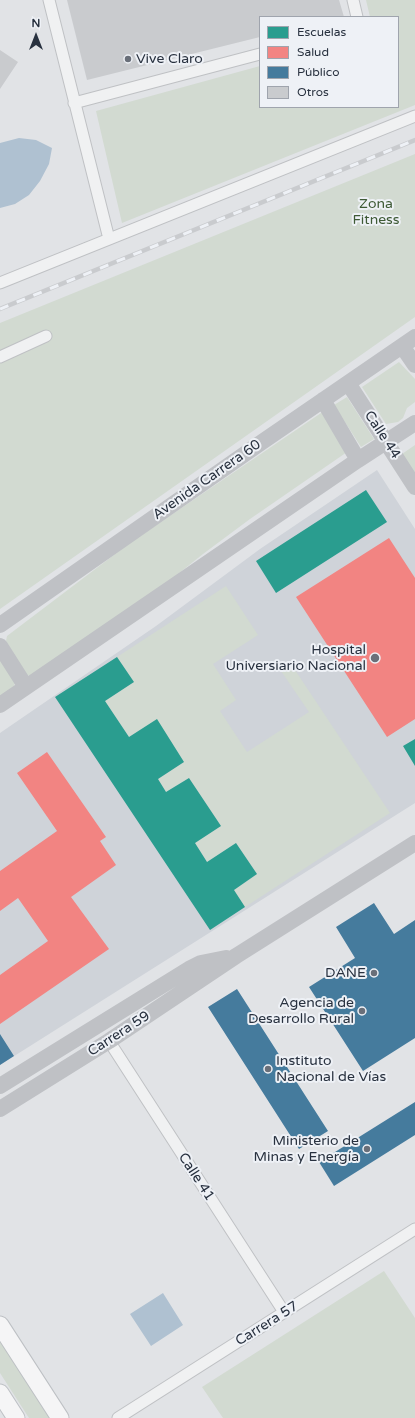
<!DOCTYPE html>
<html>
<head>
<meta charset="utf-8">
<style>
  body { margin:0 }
  #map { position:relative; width:415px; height:1418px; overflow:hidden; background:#e1e3e6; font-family:"Varela Round",sans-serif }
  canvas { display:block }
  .legend { position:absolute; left:259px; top:16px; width:140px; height:92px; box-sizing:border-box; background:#eef1f6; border:1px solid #9fa4ad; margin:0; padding:5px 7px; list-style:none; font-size:12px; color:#28313f }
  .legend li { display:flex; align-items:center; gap:8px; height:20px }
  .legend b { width:20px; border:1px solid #9fa4ad }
  .north { position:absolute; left:16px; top:16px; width:40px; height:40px; -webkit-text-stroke:3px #eef1f6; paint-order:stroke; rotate:0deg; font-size:11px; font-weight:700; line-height:16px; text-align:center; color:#28313f }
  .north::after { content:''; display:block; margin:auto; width:14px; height:18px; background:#28313f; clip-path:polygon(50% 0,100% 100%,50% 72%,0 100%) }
</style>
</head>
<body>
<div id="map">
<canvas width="415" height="1418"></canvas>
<ul class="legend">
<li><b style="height:11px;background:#2a9d8f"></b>Escuelas</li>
<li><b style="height:11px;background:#f28482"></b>Salud</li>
<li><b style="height:11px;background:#457b9d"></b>Público</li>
<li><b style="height:11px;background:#c9cbce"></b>Otros</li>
</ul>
<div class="north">N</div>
</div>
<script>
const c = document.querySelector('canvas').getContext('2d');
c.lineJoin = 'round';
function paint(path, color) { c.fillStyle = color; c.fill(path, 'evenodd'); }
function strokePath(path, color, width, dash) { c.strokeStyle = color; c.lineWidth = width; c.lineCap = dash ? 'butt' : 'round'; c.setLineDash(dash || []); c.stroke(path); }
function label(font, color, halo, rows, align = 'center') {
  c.font = font + ' "Varela Round",sans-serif'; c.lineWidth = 4; c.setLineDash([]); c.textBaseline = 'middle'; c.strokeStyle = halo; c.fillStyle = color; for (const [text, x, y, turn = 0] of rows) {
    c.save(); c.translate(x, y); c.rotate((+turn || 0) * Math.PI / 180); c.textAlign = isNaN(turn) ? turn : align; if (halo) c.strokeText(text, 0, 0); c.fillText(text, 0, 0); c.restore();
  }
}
paint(new Path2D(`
  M377,470l38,59v274l-415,262v-332l156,-107 104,-77z`), '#cfd3d9');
paint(new Path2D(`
  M366,0h49v105l-293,118 -26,-112 164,-45v41h138v-90h-28z
  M415,154v163l-415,292v-286z
  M399,362l16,17v23l-8,6 -4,10 -5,4 -12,2 -24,-37z
  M347,397l27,42 -13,8 -27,-42z
  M324,411l26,39 -100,69 -47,35 -45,36 -126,86 -6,-1 -20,-34 1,-5 120,-91z
  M415,445v29l-13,-20z
  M226,586l32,49 -45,29 23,36 -16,11 27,41 62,-40 -30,-44 10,-7 101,152 -145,94 -11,-17 23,-16 -21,-31 -29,19 -12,-19 26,-17 -32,-48 -23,14 -8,-13 26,-17 -27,-42 -28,17 -24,-36 29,-19 -17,-25z
  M0,654l15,29 -1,3 -14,11z
  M384,1271l31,47v100h-192l-21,-31z
  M0,1340l50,78h-21l-29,-45z`), '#d2dad1');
paint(new Path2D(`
  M19,138l17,2 16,8 -3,16 -9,17 -11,14 -14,9 -15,4v-65z
  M163,1293l20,32 -32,21 -21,-32z`), '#afc1d1');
paint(new Path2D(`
  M366,490l21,32 -111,71 -20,-32z
  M117,657l17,25 -29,19 24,36 28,-18 27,43 -26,17 8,13 23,-14 32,48 -26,17 12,19 29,-19 21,31 -23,16 11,17 -35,23 -155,-233z
  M415,739v27l-12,-20z`), '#2a9d8f');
paint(new Path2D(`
  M389,538l26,40v141l-28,18 -91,-140z
  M47,752l59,85 -6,4 16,24 -45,32 38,52 -109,75v-49l48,-34 -30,-43 -18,13v-40l57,-40 -40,-58z`), '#f28482');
paint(new Path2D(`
  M374,903l20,31 21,-14v118l-52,33 -54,-84 46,-29 -19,-31z
  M237,989l91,142 -29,18 -91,-142z
  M0,1034l14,22 -14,9z
  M415,1102v33l-81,51 -15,-24z`), '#457b9d');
paint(new Path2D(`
  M67,0h272l5,17h-84v20l-173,43z
  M0,50l18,12 -18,27z`), '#c9cbce');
const street = new Path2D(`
  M49,0l60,239
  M353,0l4,17
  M74,103l186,-49
  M0,283l415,-167
  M0,357l46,-21
  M109,1041l175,271
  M118,1418l297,-189`);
const primary = new Path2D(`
  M0,1325l60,93
  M0,1393l16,25`);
strokePath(street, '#bfc1c4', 13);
strokePath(primary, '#bdc0c4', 19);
strokePath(street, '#f0f1f2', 11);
strokePath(new Path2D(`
  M402,346l13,19
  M348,383l67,104
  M323,400l35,60
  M0,625l262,-183 153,-105
  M0,646l26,41
  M0,705l358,-245 57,-37
  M0,1086l189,-117 12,-6 25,-5
  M0,1109l109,-68 127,-85 179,-113`), '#bfc1c5', 16);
strokePath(primary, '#f5f5f6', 17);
const rail = new Path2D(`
  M0,309l415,-169`);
strokePath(rail, '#c9cbce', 4.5);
strokePath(rail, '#eef1f6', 3, [9]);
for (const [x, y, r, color] of [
  [128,59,4,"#696f79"],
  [375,658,5,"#696f79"],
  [374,973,4,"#696f79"],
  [362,1011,4,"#696f79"],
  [268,1069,4,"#696f79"],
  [367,1149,4,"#696f79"]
]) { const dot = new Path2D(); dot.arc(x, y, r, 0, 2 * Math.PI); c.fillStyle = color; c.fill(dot); strokePath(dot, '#eef1f6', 1.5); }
label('14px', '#28313f', '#eef1f6', [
  ["Vive Claro",136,59,"left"],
  ["Hospital",366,650],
  ["Universiario Nacional",366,666],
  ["DANE",366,973],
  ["Agencia de",354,1003],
  ["Desarrollo Rural",354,1019],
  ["Instituto",276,1061,"left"],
  ["Nacional de Vías",276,1077,"left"],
  ["Ministerio de",359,1141],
  ["Minas y Energía",359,1157]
], 'right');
label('14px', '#3e5a35', '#eef1f6', [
  ["Zona",376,204],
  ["Fitness",376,220]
]);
label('14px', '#28313f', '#eef1f6', [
  ["Calle 44",382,435,57],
  ["Avenida Carrera 60",207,480,-35],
  ["Carrera 59",119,1034,-33],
  ["Calle 41",196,1177,57],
  ["Carrera 57",267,1324,-32]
]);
</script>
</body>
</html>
